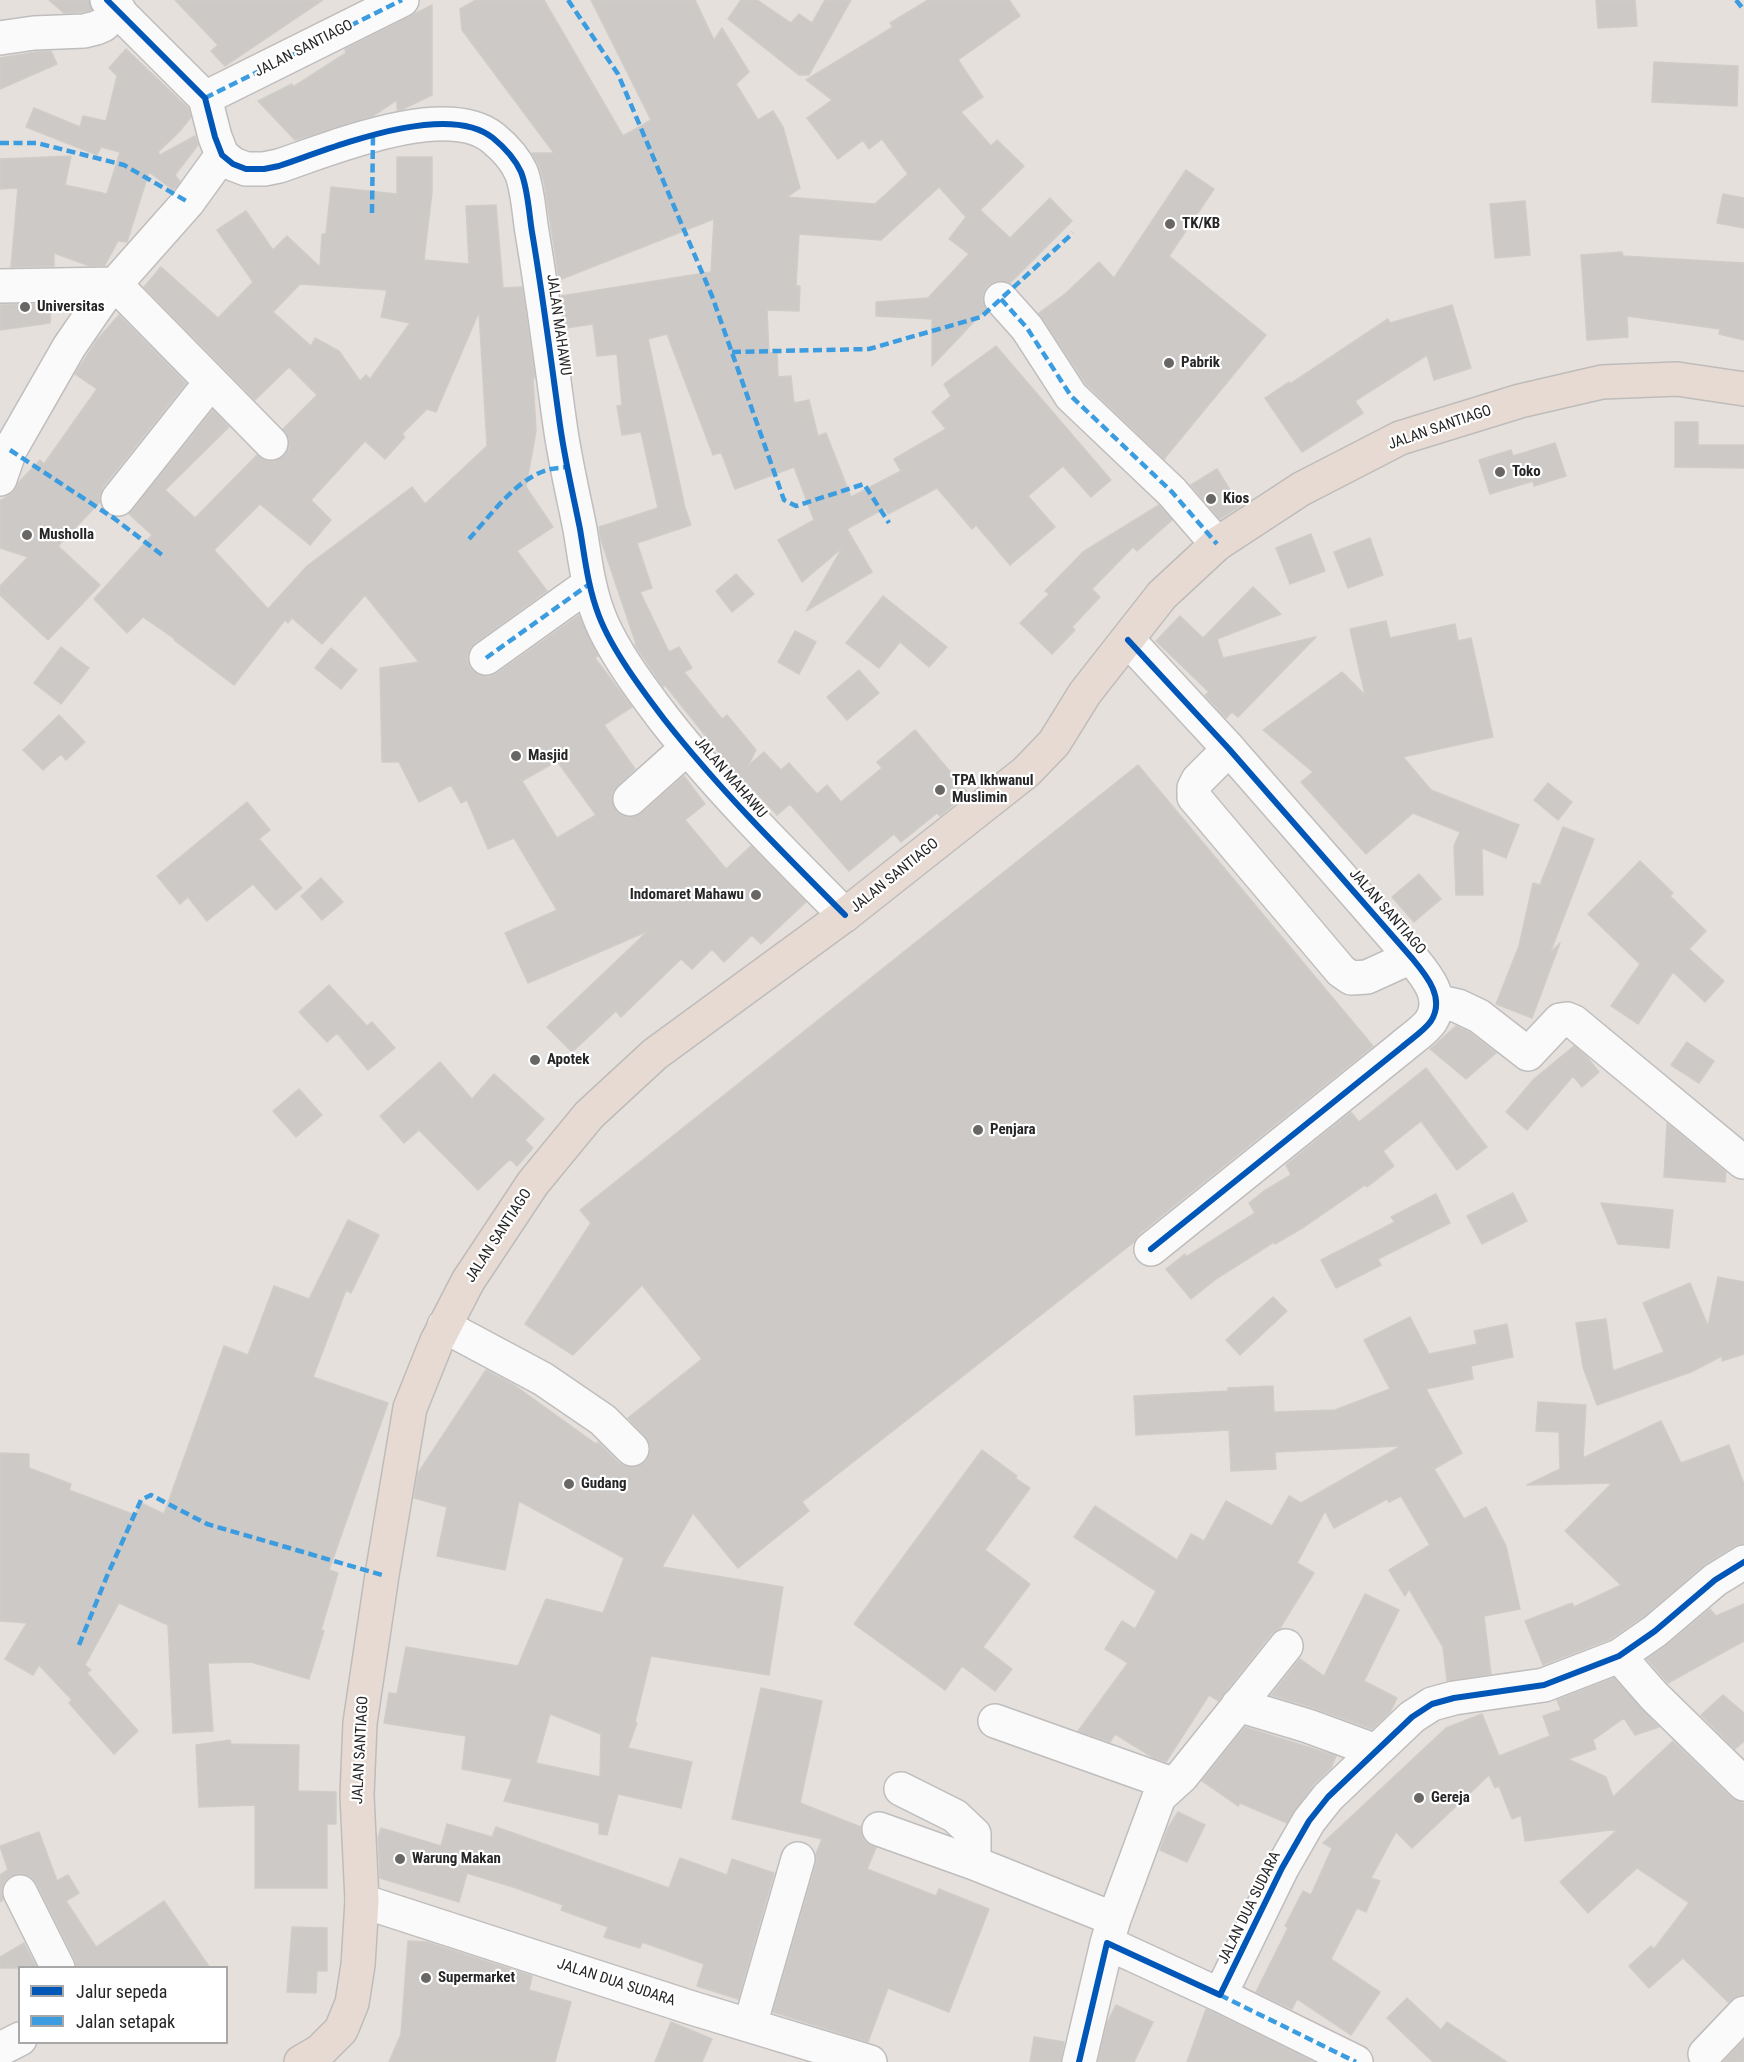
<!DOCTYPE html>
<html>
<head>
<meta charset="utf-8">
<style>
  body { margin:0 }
  #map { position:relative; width:1744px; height:2062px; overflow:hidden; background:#e5e0dc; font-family:"Roboto Condensed",sans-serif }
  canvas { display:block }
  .legend { position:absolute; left:18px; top:1966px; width:210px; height:78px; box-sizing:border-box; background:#fff; border:2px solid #a8a8a8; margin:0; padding:8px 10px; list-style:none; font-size:18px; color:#262626 }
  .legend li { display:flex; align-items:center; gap:12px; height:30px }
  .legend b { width:30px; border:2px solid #a8a8a8 }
</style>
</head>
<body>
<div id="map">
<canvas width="1744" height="2062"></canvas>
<ul class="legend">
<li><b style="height:8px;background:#0057b8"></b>Jalur sepeda</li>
<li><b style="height:8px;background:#3c9ce0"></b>Jalan setapak</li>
</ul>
</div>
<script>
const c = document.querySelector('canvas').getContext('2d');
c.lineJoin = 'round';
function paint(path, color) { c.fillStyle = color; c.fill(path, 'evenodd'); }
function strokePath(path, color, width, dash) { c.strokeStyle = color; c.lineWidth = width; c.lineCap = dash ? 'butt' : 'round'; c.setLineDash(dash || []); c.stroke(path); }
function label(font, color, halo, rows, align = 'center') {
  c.font = font + ' "Roboto Condensed",sans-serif'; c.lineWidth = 4.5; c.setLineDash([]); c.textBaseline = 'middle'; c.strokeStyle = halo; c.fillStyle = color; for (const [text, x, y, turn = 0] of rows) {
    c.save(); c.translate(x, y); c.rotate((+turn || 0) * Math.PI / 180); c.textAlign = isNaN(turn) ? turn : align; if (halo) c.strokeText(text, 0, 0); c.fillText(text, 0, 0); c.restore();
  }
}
const building = new Path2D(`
  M49,0h40l3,10 -11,2 -17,1z
  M175,0h148l-98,66 -14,-15 7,-6z
  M476,0h68l79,136 28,-16 -60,-120h104l19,40 8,-12 27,44 -13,12 22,36 15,-9 10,16 17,61 -13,9 88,7 33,-30 -26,-35 -13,10 -6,-9 -25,19 -31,-41 25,-18 -26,-20 87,-53 -3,-4 38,-23h81l11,16 -62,44 25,37 -22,15 30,34 6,-6 27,26 -44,44 30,28 40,-40 22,23 -62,62 -12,-2 -10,4 -5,9v8l3,7 -54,57v-47l-56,-3v-14l52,-4 41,-44 -20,-15 17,-22 -27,-30 -58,53 -82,-6 -3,52h4l-1,25 -32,-1 2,43 8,-1 1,25 13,-1 3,27 15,-3 9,36 8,-3 25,64 50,-26 -7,-12 52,-30 -14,-17 19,-16 -7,-12 52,-38 115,134 -20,17 -28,-31 -35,30 27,31 -45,38 -34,-40 -4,4 -35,-41 -49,26 -3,-6 -38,21 25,43 -66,39 36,-63 -40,34 -24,-42 36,-20 -20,-53 -59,22 -14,-37 -8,3 -46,-121 -19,5 37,169 6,17 -54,18 15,45 -12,4 29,60 10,-5 13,21 -8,4 38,47 5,-4 29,35 -8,16 16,-14 17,18 8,-7 28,31 10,-9 14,17 41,-34 -5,-6 38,-32 53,63 -28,23 -3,-3 -36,29 -7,-8 -45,37 -59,-67 -13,11 -36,-38 -1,2 -75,-94 -2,2 -28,-42 1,-1 -35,-104 -2,-13 59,-19 -17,-76 -19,3 -5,-29 5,-1 -5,-51 -20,2 -4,-32 -27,4 -5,-32 150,-24 3,-53 -155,61 -15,-98 -5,-16 -7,-13h22l-92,-123 -2,-21z
  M741,0h16l34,23 8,-9 13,9 13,-23h26l-42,75h-10l-71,-56z
  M1596,0h39l2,26 -39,2z
  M432,5v90l-29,14 -6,1v-10l-24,16 -78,24 -37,-39 34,-17 1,3 53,-34 -1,-4z
  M126,49l62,59 3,9 -12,15 -21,20 2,3 35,-19 3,9 -23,30 5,7 -7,8 -24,-18 -22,70 -9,-1 -13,24 -15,1 -36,-13v13l-43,1 7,-79 -18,1v-30l71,-3 -6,29 42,9 13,-42 -19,-5 -4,8 -71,-28 8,-19 46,19 3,-11 23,5 11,-45 -8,-8z
  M51,51l6,13 -57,25v-31l36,-6z
  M1654,62l84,4 -1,40 -85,-4z
  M397,157h35v35l-8,68 45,4 -3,-58 30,-1 7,83 19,-1 3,20 10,71h-2l3,53 -10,56 27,40 -36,24 30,40 -72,52 -6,8 -2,8 3,9 9,7 9,2 8,-3 83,-59 19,41 -3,2 37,49 -28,18 31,44 -17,16 -6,8v9l4,9 9,6h8l9,-4 42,-37 21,28 -20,16 41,49 25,-23 55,56 -45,42 -9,-9 -28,27 -12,-13 -20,20 -11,-10 -60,58 -5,-6 -44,41 -25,-25 101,-96 -120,52 -23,-50 52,-23 -43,-72 -26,11 -21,-49 -6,3 -10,-18 -32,17 -20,-40h-17l-2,-94 39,-6 -54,-67 -43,49 -30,-26 -4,5 -3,-3 -51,65 -60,-45 1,-1 -32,-22 -16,16 -33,-34 58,-64 -23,-21 84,-104 16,17 -64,63 30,28 62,-63 10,6h9l8,-5 5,-7v-10l-6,-10 34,-34 -28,-28 -34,33 -111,-113 17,-20 57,51 35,-36 -36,-52 29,-19 27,39 14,-14 33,31 2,-33h4l5,-47 66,7zM300,284l87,6 -6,27 29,6 -40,56 -4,-4 -6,6 -21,-30 -24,-13 -4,8 -38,-34zM479,312l8,134 -62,58 -13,-17 -105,79 -39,43 -54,-59 46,-46 50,41 21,-25 -20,-20 54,-59 20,18 20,-22 -3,-3 25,-25 9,3zM557,761l39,54 -39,23 -35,-57z
  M1186,170l28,19 -45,67 97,79 -102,124 -78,-75 -47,-71 26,-19 34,-32 15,16z
  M1723,194l21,4v30l-27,-5z
  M1525,201l5,54 -35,3 -5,-54z
  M1622,252l1,4 121,7v77l-25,-6 1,-5 -93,-13 1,21 -41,3 -6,-85z
  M51,304l-1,19 -50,7v-25z
  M1452,305l19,63 -37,12 -7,-25 -72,46 8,12 -61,39 -37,-54 24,-16 1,2 98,-65 2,4z
  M119,315l67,68 -83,104 -3,9v6l-42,44 42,39 -52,55 -48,-45v-9l28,-29 -28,-9v-47l13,-8 6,-11 21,-22 4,4 53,-75 -22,-15 22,-34 -1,1z
  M1675,422h23v23h46v23l-69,-1z
  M1555,443l11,33 -32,10 -1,-5 -43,13 -11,-34 32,-10 2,6z
  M1217,469l23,37 -20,13 -29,-34z
  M1159,505l13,15 -35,31 -4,-4 -41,42 8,8 -28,30 3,3 -23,24 -32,-31 29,-29 -4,-3 38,-39z
  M1311,534l14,37 -35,13 -14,-36z
  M1370,538l13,37 -35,13 -14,-36z
  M736,574l18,20 -22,18 -16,-21z
  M1253,587l28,27 -64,25 6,19 93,-21 -78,80 -6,-5 -6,6 -21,-23 4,-3 -53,-51 24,-25 23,22z
  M883,596l64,51 -18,20 -29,-25 -21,26 -33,-25z
  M1386,621l4,17 65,-14 3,17 13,-3 22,99 -90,20 28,33 88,35 -13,33 -24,-10 1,47h-27l-2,-49 6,-14 -47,-19 -47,41 -65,-72 12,-10 -50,-42 79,-58 23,23 -15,-66z
  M795,631l21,11 -17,32 -21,-12z
  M61,647l28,21 -28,36 -27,-21z
  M331,648l26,22 -16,19 -26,-21z
  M859,670l20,23 -32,27 -20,-23z
  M59,715l26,27 -19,18 -5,-6 -18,16 -20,-20z
  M1138,765l235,281 -234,188 -5,8 -332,260 7,9 -71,57 -45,-55 -31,54 121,20 -14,88 -118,-19 -16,66 2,1 -9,25 64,14 -11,46 -63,-14 -11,41 -8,-1v-11l-95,-22 8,-22 -50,-10 4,-33 -82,-13 5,-30 8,1 9,-47 112,19 28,-67 57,14 21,-55 -105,-57 -14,69 -68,-14 10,-49 -33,-9 4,-25 68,-103 28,15 82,59 2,-2 21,21 9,4h8l10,-5 4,-8v-9l-5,-9 -17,-18 74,-59 -60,-74 -69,70 -48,-31 66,-101 -11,-13zM550,1714l51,20 -1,43 -64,-14z
  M1548,783l24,19 -14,18 -24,-20z
  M247,802l23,28 -11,9 43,49 -26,22 -23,-26 -46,37 -19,-24 -8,7 -23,-28z
  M1563,827l31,12 -44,114 10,-10 -28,75 -36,-14 23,-58 14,-63 7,2z
  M1640,861l33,32 -3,3 36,35 -17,18 35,32 -19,21 -32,-30 -35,52 -27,-18 29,-42 -52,-50z
  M1419,874l22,25 -27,23 -22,-25z
  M321,878l22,24 -21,18 -21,-24z
  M329,985l38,41 5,-4 23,26 -27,22 -31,-37 -10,9 -28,-30z
  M1456,1026l13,6 27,21 -30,26 -36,-30z
  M1687,1042l27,19 -15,22 -28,-18z
  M1574,1046l12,10 13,16 -17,15 -9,-11 -46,54 -21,-18 28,-33z
  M440,1062l32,37 22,-25 50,45 -19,21 8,8 -16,18 -7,-7 -32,31 -59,-60 -15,13 -24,-27z
  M1426,1068l61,79 -30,23 -36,-49 -38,30 11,15 -27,21 -2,-2 -61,42 -29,17 -1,-2 -58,37 -25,20 -25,-30 19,-15 1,3 69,-44 -6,-10 15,-12 27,-16 -5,-10 65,-53 8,10z
  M299,1089l23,26 -26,22 -23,-26z
  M1667,1123l59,49 -1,10 -61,-5z
  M1513,1193l14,28 -45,23 -15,-28z
  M1436,1194l14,29 -72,36 3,6 -45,23 -15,-28 74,-38 -4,-5z
  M1601,1203l72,7 -4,38 -51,-4z
  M348,1220l31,15 -28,58 -5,-3 -33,87 75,26 -59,167 9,3 -17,57 3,1 -15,48 -58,-17 -43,1 5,68 -40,2 -5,-108 -49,-22 -34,62 6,5 -4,3 51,58 -24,23 -45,-51 3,-3 -33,-35 -6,10 -28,-16 22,-36 -27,-2v-168l29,1v14l42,16 -2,6 66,25 6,-12 23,11 60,-168 24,9 26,-69 35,13z
  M1718,1277l26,5v72l-22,7v-5l-31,16 -94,33 -14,-38 -7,-44 30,-4 7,52 51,-19 -21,-49 47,-20 18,43z
  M1273,1297l14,14 -47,44 -14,-15z
  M1410,1317l19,37 48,-10 -3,-13 33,-7 6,33 -42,9 2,13 -47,10 36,64 -28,16 30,50 22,-12 20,39 14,63 -36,7 7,58 -44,7 -4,-34 -34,-58 -4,7 -16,-26 41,-25 -29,-49 -12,6 -2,-3 -53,29 -9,-17 -28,52 17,10 -34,55 -9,6 -53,67 -9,-6 -43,67 -12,-4 -39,-24 -5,8 -32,-11 50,-68 -23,-14 17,-28 13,8 21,-38 -82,-54 21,-31 82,54 14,-26 13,7 22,-40 46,25 17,-30 12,7 100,-57 -126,6 1,17 -45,2 -2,-41 -93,5 -2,-39 94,-5v-3l45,-2 1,26 61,-2 55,-21 -26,-49z
  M1538,1402l48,3 -3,53 78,-37 20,42 48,-18 15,39v59l-10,3 -29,18 -61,52 -34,23 -67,26 -18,-44 47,-18 2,4 47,-22 -56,-54 47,-48 -85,2 33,-16 -1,-37 -23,-1z
  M982,1450l35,26 -2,2 15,10 -45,62 45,34 -47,63 29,22 -17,22 -33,-25 -17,24 -91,-66z
  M1365,1594l34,16 -35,71 33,17 -7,14 -18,17 -58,-21 -43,-13 29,-36 24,17z
  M1744,1604v37l-76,42 -21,-24 20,-14 43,-36 6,7z
  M1614,1678l45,49 -24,8 -11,-17 -31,22 3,9 -28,10 38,18 7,20 60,-56 58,56 13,7v191h-6l-10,7 -45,-44 -34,30 -20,-22 22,-20 3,3 35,-46 -52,-35 -49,45 -28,-31 58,-53 -93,12 -4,-26 -9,4 -13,-33 -4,2 -6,-13 -77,73 -16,-16 -25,46 9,3 -14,31 -9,-4 -26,51 49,33 -29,43 -54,-36 -5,10 -36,-17 32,-64 -3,-2 18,-35 8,4 21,-47 -9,-5 123,-115 36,-14 17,42 51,-20 -7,-20 18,-6 -4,-10z
  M761,1688l61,13 -22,102 61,24v6l3,8 12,7 -9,21 69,27 3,-7 50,20 -40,103 -61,-24 -20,54 -95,-30 43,-148v-10l6,-15 -90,-20z
  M1723,1695l21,18v28l-9,8 -34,-34z
  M1245,1727l91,29 -5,12 -18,17 -26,38 -47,-20 -2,3 -36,-25z
  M230,1740l1,4 68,1 -1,46 38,1v32h-9v64h-72v-83l-56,2 -3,-62z
  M1178,1812l27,13 -18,37 -27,-12 8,-22z
  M447,1824l45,13 4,-10 173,61 11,-30 47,17 5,-16 42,14 -36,126 -41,-13 7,-22 -62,-22 -2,6 -36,-11 4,-10 -47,-17 2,-5 -50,-18 -46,-14 -8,29 -79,-24 -2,-40 3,-10 60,18z
  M39,1832l18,49 11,-6 11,18 -13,8 30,46 68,-46 46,67h-134l-1,-8 -38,-76 -6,-7 -10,-4 -10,3 -7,6 -3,9 2,9 -3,2v-27l8,-5 -8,-24z
  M292,1927l35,1v43h-10l-1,22 -29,-1z
  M408,1941l19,1 105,34 -3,14 42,12 -16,60h-166l12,-28z
  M24,1943l13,25h-37v-11z
  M1407,1998l34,32 6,-8 60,40h-74l-46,-44z
  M1116,2005l37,17 -19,40h-36l9,-39z
  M1206,2009l6,3 102,50h-127z
  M671,2022l41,17 -10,23h-47z
  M1034,2037l30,5 -3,20h-31z
  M1744,2040v22h-21z`);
paint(building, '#ccc9c6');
strokePath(building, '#d0ccc8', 1.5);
const minor = new Path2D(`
  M107,0l98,98 10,39 7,18 11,9 13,5h18l15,-3c51,-17 167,-66 214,-28 11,9 22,21 28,34 7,17 8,42 11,60 11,64 19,129 28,193 5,36 13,69 20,104 5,30 8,59 19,87 13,34 43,74 65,103 55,70 118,133 181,196
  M0,38l34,-5 50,-2 12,-3 7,-3 16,-15
  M205,98l197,-98
  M0,286l115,-2 156,159
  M1001,299l26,29 44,68 101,96 45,52
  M0,479l10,-29 59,-103 33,-48 86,-97 34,-47
  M118,499l93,-117
  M1128,640l101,109 182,208c14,17 35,40 20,64 -7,10 -20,18 -29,26l-251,202
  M486,658l102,-73
  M1229,749l-31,31 -4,8v9l147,174 10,7 16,-1 44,-20
  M630,799l57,-51
  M1436,1001l22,5 21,10 49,38 32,-34 7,-1 7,3 169,140
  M444,1326l99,53 60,41 29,29
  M1619,1656l35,40 90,88
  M1238,1705l70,21 68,25
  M995,1721l177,63
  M901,1789l54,27 19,18v29
  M879,1829l95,34 140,56
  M20,1892l38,76
  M362,1901l330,107 178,54
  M1107,1943l7,-24 45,-122 23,-21 104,-130
  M1220,1995l136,67
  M750,2025l48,-166
  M0,2049l20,-10
  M1705,2054l39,-41
  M1079,2062l28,-119 113,52 62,-127 27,-47 19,-24 84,-80 20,-13 22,-6 90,-13 75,-29 36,-25 60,-51 29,-18`);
const highway = new Path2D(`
  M301,2062l19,-11 21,-21 11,-27 6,-38 4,-64 -5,-106 3,-72 22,-148 28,-167 27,-67 31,-60 65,-98 56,-68 66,-61 190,-139 181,-143 28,-29 31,-50 77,-98 55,-51 84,-55 99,-51 120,-37 82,-19 75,-3 67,10`);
strokePath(minor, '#bfbdbd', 36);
strokePath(highway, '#bebcbb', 36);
strokePath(minor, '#fbfafa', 33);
strokePath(highway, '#e7dad2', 33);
strokePath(new Path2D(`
  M568,0l50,74 94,222 72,204 12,6 68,-22 25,39
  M1736,0l8,10
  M205,98l197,-98
  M0,143h37l87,22 64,37
  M372,213l1,-78
  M1001,299l26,29 44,68 101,96 45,52
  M732,352l137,-3 112,-32 92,-84
  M10,450l105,69 47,36
  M469,539c22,-24 46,-59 78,-69 6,-2 13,-2 19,-3
  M486,658l102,-73
  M79,1645l28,-69 34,-76 10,-5 56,29 175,51
  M1220,1995l136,67`), '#3c9ce0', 4.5, [9, 4.5]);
strokePath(new Path2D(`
  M107,0l98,98 10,39 7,18 11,9 13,5h18l15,-3c51,-17 167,-66 214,-28 11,9 22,21 28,34 7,17 8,42 11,60 11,64 19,129 28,193 5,36 13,69 20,104 5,30 8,59 19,87 13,34 43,74 65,103 55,70 118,133 181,196
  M1128,640l101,109 182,208c14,17 35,40 20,64 -7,10 -20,18 -29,26l-251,202
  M1079,2062l28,-119 113,52 62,-127 27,-47 19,-24 84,-80 20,-13 22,-6 90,-13 75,-29 36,-25 60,-51 29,-18`), '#0057b8', 6);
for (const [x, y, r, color] of [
  [1170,224,6,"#696766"],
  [25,307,6,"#696766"],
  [1169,363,6,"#696766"],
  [1500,472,6,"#696766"],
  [1211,499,6,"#696766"],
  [27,535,6,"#696766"],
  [516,756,6,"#696766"],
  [940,790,6,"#696766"],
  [756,895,6,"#696766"],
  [535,1060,6,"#696766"],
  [978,1130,6,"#696766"],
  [569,1484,6,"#696766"],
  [1419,1798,6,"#696766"],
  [400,1859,6,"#696766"],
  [426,1978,6,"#696766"]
]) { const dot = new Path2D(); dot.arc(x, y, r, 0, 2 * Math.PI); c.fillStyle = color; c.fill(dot); strokePath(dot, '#fff', 2); }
label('15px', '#262626', '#fff', [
  ["JALAN SANTIAGO",304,49,-27],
  ["JALAN MAHAWU",558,325,82],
  ["JALAN SANTIAGO",1440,428,-19],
  ["JALAN MAHAWU",730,778,49],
  ["JALAN SANTIAGO",895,876,-39],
  ["JALAN SANTIAGO",1387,912,49],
  ["JALAN SANTIAGO",499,1236,-57],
  ["JALAN SANTIAGO",361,1750,-87],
  ["JALAN DUA SUDARA",1250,1908,-64],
  ["JALAN DUA SUDARA",616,1983,18]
]);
label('bold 15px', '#262626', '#fff', [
  ["TK/KB",1182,224],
  ["Universitas",37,307],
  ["Pabrik",1181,363],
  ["Toko",1512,472],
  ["Kios",1223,499],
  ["Musholla",39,535],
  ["Masjid",528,756],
  ["TPA Ikhwanul",952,781],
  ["Muslimin",952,798],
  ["Indomaret Mahawu",744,895,"right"],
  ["Apotek",547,1060],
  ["Penjara",990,1130],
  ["Gudang",581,1484],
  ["Gereja",1431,1798],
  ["Warung Makan",412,1859],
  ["Supermarket",438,1978]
], 'left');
</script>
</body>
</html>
